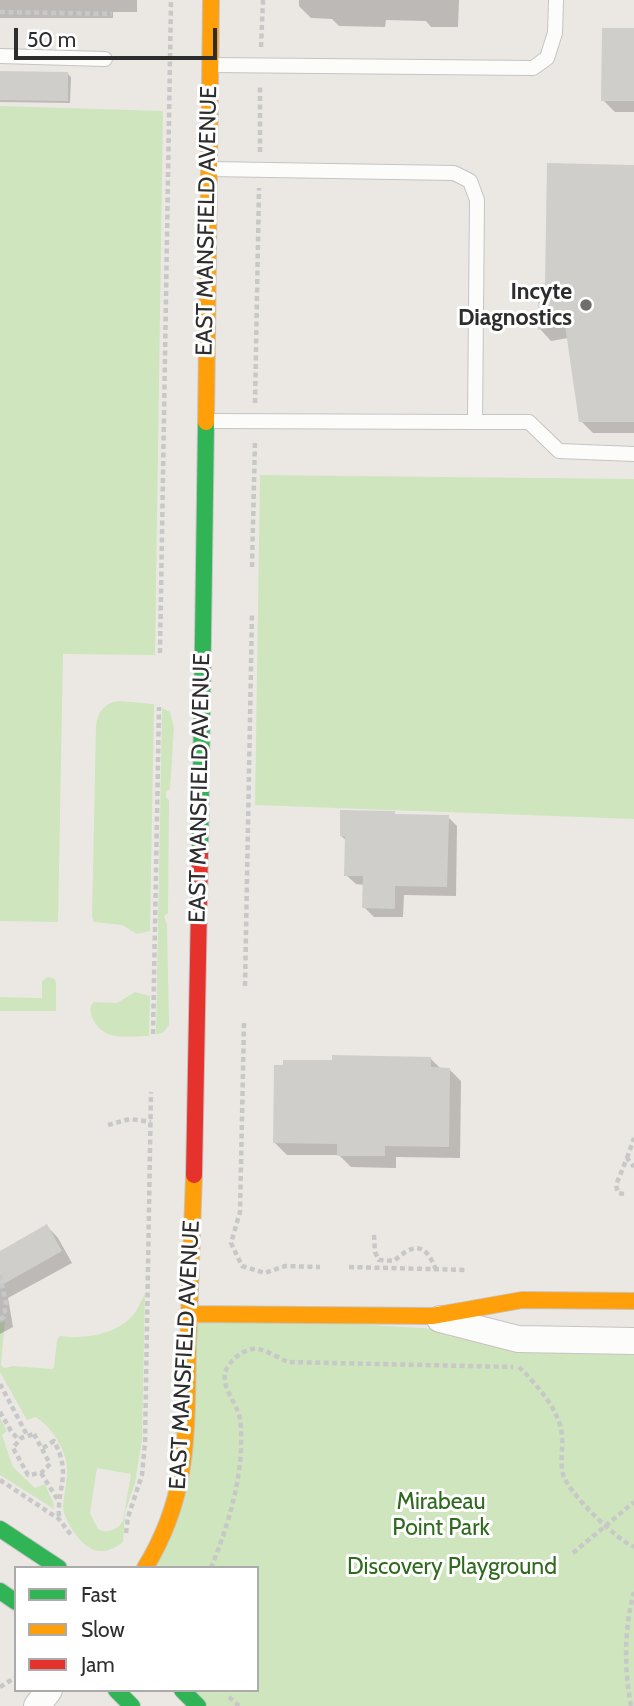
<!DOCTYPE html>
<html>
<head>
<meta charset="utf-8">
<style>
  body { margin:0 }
  #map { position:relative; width:634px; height:1706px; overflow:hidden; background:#ebe8e4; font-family:Cabin,sans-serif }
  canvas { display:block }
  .legend { position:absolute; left:14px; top:1566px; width:245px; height:126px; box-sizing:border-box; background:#fff; border:2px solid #ababab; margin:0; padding:9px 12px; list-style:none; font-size:21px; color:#2d2d2d }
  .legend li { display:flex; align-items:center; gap:14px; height:35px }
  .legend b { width:35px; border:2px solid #ababab }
  .scale { position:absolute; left:14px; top:28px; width:203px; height:32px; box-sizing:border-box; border:4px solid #2d2d2d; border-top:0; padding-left:9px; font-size:21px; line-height:24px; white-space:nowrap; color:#2d2d2d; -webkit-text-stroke:5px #fff; paint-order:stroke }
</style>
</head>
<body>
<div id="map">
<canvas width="634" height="1706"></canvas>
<ul class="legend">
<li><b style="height:9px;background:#30b455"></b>Fast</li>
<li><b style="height:9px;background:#ff9f0a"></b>Slow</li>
<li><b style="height:9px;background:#e5322d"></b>Jam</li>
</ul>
<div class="scale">50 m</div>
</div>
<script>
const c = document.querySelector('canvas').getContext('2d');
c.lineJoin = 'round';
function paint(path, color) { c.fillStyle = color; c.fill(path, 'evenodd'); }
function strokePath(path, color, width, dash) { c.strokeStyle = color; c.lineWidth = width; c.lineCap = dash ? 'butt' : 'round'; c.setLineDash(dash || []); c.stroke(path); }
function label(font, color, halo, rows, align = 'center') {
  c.font = font + ' Cabin,sans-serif'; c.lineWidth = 6; c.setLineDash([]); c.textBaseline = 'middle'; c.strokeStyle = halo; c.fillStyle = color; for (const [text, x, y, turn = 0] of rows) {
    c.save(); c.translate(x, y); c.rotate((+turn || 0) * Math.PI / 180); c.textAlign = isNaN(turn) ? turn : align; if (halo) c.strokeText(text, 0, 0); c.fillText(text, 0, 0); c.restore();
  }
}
paint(new Path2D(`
  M0,106l163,5 -8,544 -92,-1 -5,268 -58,-1z
  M260,475l374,4v340l-379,-14z
  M119,701l35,3 -4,227 -13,3 -15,-9 -28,-3 -2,-5 4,-191c2,-14 8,-23 23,-25z
  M162,708l8,4 4,15 -4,62 -4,3v5l3,3 -1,113 -4,3 3,9 2,100 -5,7 -8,3z
  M48,977l7,2 1,4v28h-56v-14l42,1v-17z
  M135,992l15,4 -1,40c-20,0 -44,6 -55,-15 -4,-7 -4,-10 -3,-16l3,-3 23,1z
  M145,1294l-3,146 -7,43 -10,29 -2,30c-24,19 -40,6 -53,-16 -3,-6 -7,-13 -7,-20 1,-17 7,-31 2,-49 -5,-16 -15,-30 -29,-40l-9,3 -27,-48v-49l5,-2 -4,44 3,3 9,-2 39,3 2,-2 3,-27 3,-4c25,3 57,-1 74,-22 4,-5 7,-14 11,-20zM97,1468l34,6 -8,47c-6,9 -15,13 -25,8l-8,-16z
  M190,1314l444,27v365h-436l-16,-16h75v-122h-112l16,-25z
  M0,1418l7,13 -5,4 11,32 22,21 10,-4 8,18 1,7 -54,-34z`), '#cfe5be');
paint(new Path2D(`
  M0,0h137v12h-24v6h-113z
  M299,0h160l-1,27h-27l-5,-6 -40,-1 -1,7 -46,-1 -7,-7 -21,-1 -12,-12z
  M634,30v82h-19l-12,-12z
  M0,73l68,1 3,3 -1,26 -70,-1z
  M634,165v268h-41l-12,-12 -13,-83 -17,3 -11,-12 7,-45 78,-118z
  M394,813l4,3 50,1 9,9 -1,70 -52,-1 -1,22h-29l-10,-10 1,-22 -9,-1 -10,-9 1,-34 -6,-5z
  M430,1058l11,11h8l12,12 -1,77 -64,-1v11l-45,-1 -12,-12h-52l-12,-12z
  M47,1226l11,12 14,25 -64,35 5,29 -13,7v-81z`), '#0003');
paint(new Path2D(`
  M602,28h32v73h-33z
  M0,71l68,1v29l-68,-1z
  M547,163l87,2v257h-55l-14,-97 -27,5v-45l7,-2z
  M340,810l55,1v3l54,1 -2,72 -52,-1v23l-33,-1 1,-32h-19l1,-39 -5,-1z
  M332,1055l99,2v10l19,1 -1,79 -64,-1v10h-48v-12l-64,-1 1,-78h9v-5h49z
  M47,1224l15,27 -62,35v-35z`), '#d0cecb');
const lane = new Path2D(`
  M0,56l105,3
  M211,65l322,3 14,-10 8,-25 1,-33
  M207,421l268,1 2,-222 -7,-19 -16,-8 -245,-4
  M475,422h54l30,29 75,3`);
const street = new Path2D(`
  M440,1319l78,20 116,2
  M37,1706l12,-16`);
const fast = new Path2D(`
  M200,851l6,-429
  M0,1529l59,39
  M0,1591l16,11
  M116,1690l16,16
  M182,1690l16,16`);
const slow = new Path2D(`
  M206,422l5,-422
  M190,1314l242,2 90,-16 112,1
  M145,1568c46,-75 41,-138 43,-222 2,-57 4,-114 6,-171`);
const jam = new Path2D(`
  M194,1175l6,-324`);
strokePath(lane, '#c5c4c4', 16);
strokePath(street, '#c5c4c4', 28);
strokePath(fast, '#c5c4c4', 18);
strokePath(slow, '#c5c4c4', 18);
strokePath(jam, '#c5c4c4', 18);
strokePath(new Path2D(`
  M0,12l112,2
  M261,47l2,-47
  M260,152v-68
  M255,403l4,-215
  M252,567l3,-125
  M160,653l11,-653
  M245,986l7,-374
  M244,1023l-4,189 -9,31 11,23 23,7 20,-7 35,1
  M153,1034l6,-327
  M108,1125l22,-6 21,3
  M627,1158l7,-20
  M624,1194l-6,-1 -2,-8 11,-27 7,9
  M374,1235l1,17 4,8 15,1c19,-17 31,-20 42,9
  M349,1267l119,3
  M0,1275l6,29 -2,13 -4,2
  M519,1367c18,18 40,42 43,68 1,13 -2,26 1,39 5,19 53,65 71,73
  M0,1384l27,51
  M0,1412l11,19 8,9
  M34,1434l16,30 -9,9 -13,2 -15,-27 8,-10z
  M43,1448l11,-7c18,34 3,44 5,77
  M41,1473l17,27
  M0,1480l59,39 12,16
  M126,1533l2,-16 14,-42 3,-32 6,-351
  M573,1553l61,-51
  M211,1568c18,-44 35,-100 29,-149 -2,-14 -18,-30 -15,-46 3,-12 20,-26 33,-24 10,2 21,9 30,13l225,5
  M0,1687l16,-10
  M229,1697l10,9
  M631,1706c-7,-39 -7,-76 3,-114`), '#c8c8c8', 4.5, [5, 3.5]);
strokePath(lane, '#fcfcfb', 14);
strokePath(street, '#fcfcfb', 26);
strokePath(fast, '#30b455', 16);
strokePath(slow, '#ff9f0a', 16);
strokePath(jam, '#e5322d', 16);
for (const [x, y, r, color] of [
  [586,305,7,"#706e6d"]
]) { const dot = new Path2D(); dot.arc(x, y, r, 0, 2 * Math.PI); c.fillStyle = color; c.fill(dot); strokePath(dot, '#fff', 2.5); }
label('23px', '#2d2d2d', '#fff', [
  ["EAST MANSFIELD AVENUE",207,221,-89],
  ["EAST MANSFIELD AVENUE",200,788,-89],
  ["EAST MANSFIELD AVENUE",185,1355,-87]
]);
label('bold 23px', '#2d2d2d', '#fff', [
  ["Incyte",572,292],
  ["Diagnostics",572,318]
], 'right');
label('23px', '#2f6a1e', '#fff', [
  ["Mirabeau",441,1502],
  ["Point Park",441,1528],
  ["Discovery Playground",452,1567]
]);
</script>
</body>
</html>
